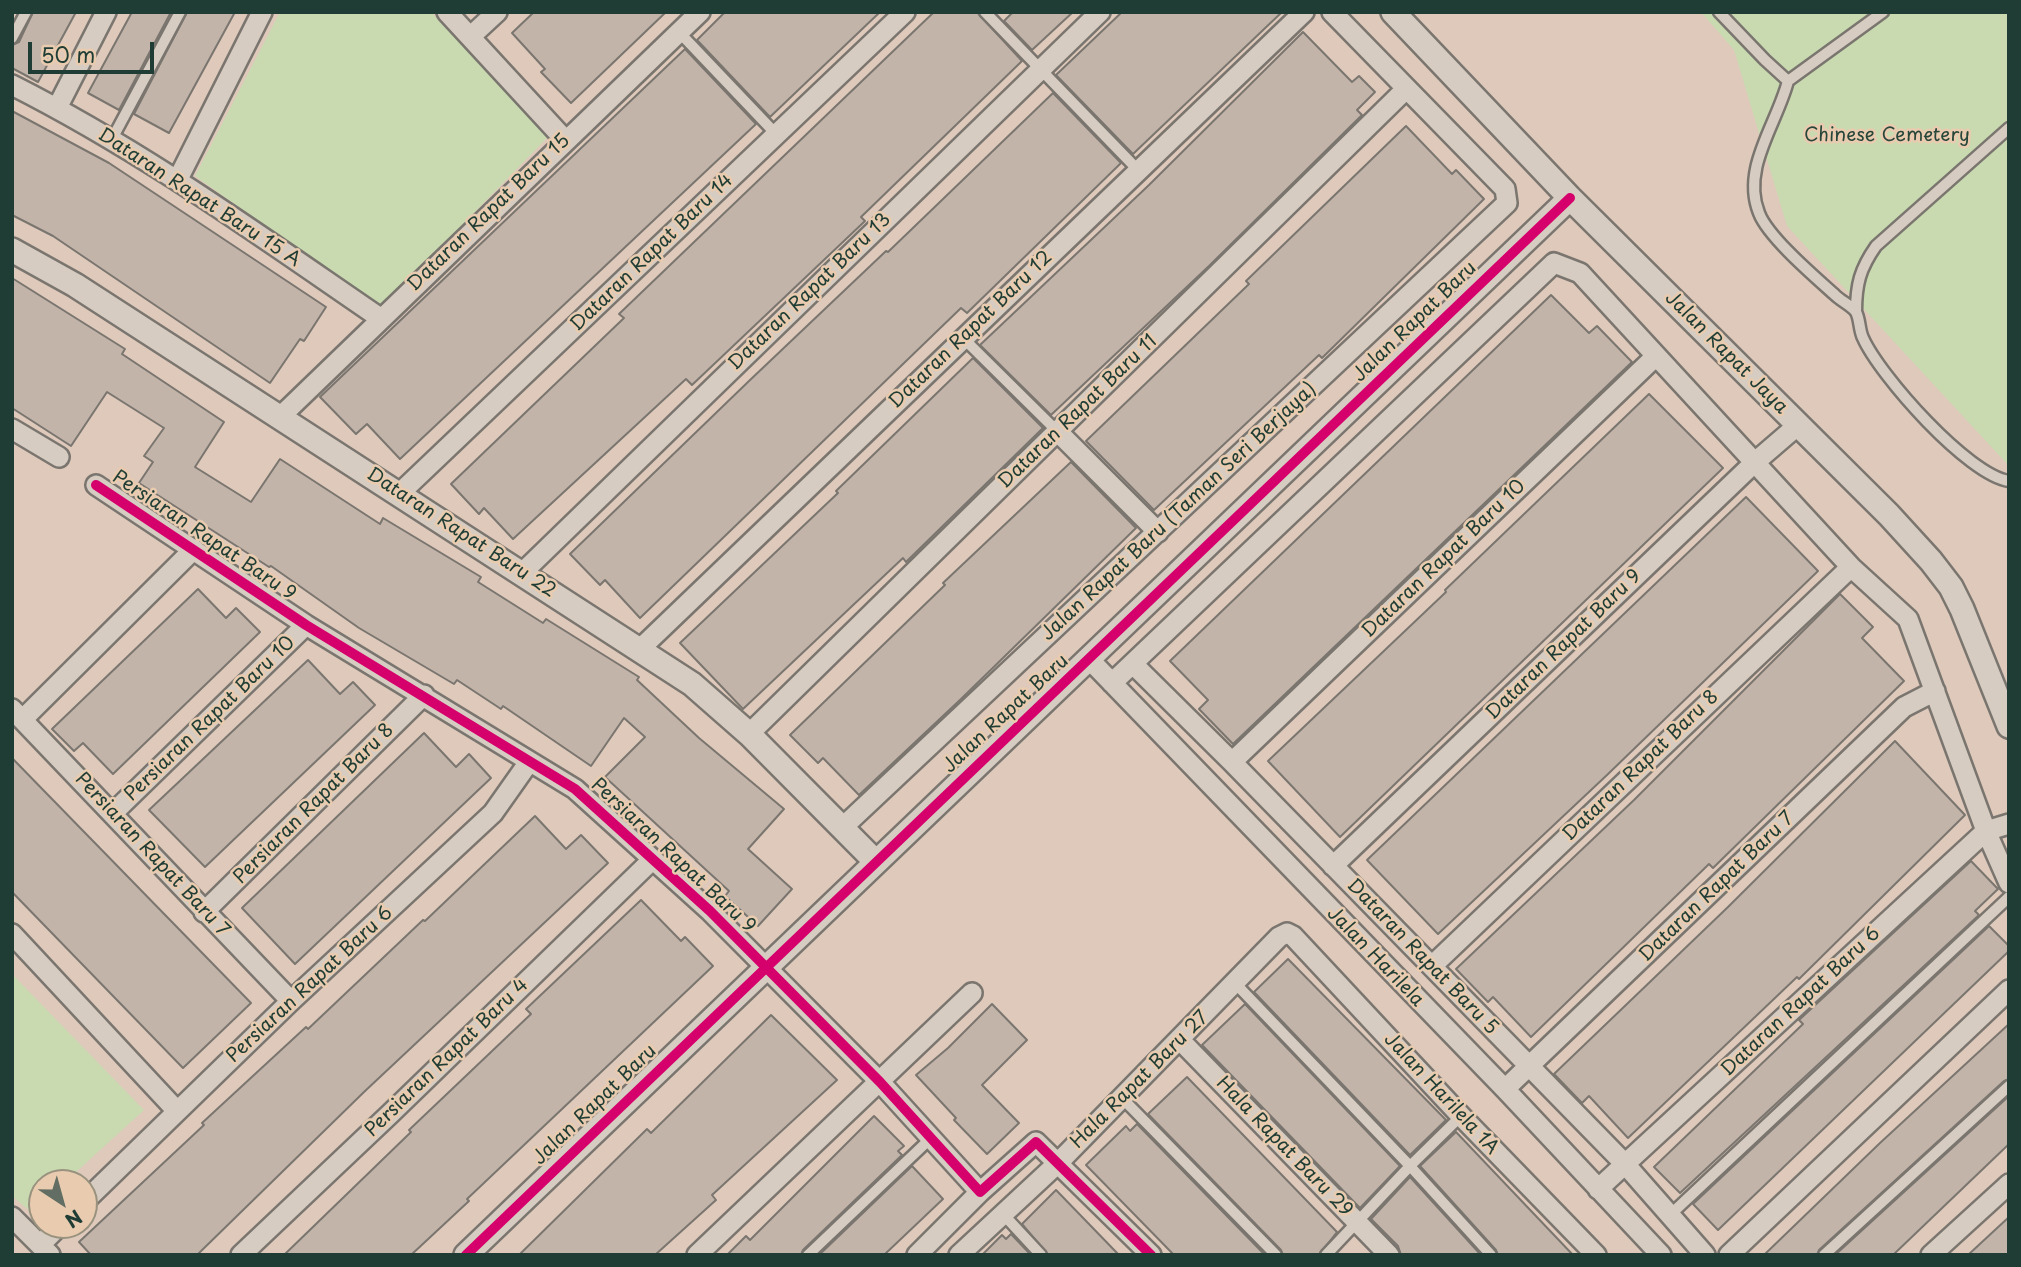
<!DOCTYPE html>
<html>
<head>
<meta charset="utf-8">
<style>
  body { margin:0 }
  #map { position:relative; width:2021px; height:1267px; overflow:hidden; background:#dec9bb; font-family:"Playpen Sans",sans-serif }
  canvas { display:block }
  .frame { position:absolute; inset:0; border:14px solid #1f3d34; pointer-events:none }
  .north { position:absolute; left:28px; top:1169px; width:70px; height:70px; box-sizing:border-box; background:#e9cbaf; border:2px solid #98927e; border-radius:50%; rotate:144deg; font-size:19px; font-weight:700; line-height:28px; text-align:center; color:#1f3d34 }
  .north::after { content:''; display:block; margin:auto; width:24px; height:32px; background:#626e63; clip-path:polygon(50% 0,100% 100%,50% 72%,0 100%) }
  .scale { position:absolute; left:28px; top:42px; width:126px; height:32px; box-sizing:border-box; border:4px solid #1f3d34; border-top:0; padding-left:9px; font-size:21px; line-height:24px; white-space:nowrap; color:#1f3d34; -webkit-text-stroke:5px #e9cbaf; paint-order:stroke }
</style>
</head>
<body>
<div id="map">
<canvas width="2021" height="1267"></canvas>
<div class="frame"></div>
<div class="north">N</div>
<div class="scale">50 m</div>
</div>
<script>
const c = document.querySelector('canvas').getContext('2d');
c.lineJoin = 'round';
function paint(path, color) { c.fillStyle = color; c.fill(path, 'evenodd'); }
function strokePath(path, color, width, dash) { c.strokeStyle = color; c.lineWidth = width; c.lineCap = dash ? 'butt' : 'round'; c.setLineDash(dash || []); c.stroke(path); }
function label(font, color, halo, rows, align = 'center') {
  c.font = font + ' "Playpen Sans",sans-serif'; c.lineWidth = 5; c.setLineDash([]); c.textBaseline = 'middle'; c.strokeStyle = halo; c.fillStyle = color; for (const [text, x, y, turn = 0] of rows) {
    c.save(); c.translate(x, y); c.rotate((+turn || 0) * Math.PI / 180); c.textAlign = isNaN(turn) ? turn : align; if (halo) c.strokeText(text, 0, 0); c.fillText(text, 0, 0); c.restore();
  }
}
paint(new Path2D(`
  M280,12h151l118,124 -168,172 -186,-132z
  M1701,12h308v454l-222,-240 -53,-176z
  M12,974l132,136 -80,73h-22v20l-11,9 -19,-16z`), '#c9dab1');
const building = new Path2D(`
  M33,12h43l-38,70 -26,-14v-23l7,-3z
  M132,12h39l-52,98 -31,-17z
  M187,12h48l-66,121 -35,-19z
  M534,12h132l-95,91 -30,-31 4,-3 -33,-36z
  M725,12h155l-110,105 -73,-77z
  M934,12h43l45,49 -161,156 4,4 -173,164 -6,-6 -173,160 -29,-31 -5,6 -28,-30 173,-166 -5,-4z
  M1013,12h60l-41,38 -28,-29z
  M1122,12h160l-149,142 -77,-79z
  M1303,32l49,50 7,-6 16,16 -18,18 5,5 -153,151 -158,149 -71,-70 169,-160z
  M685,49l71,75 -356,335 -33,-35 -11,10 -36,-37z
  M1053,93l68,70 -154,150 -6,-5 -321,310 -35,-38 -5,5 -30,-31 179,-173 137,-130 2,1z
  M12,111l97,52 217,144 -22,34 -4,-2 -30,44 -217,-147 -41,-21z
  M1406,126l46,48 4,-4 28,29 -162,159 -3,-3 -165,155 -68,-69 163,-157 -3,-3z
  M12,278l113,71 -3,5 102,68 -29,45 56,35 29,-43 100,65 3,-6 98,59 -3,5 65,41 3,-4 93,58 -2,3 62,58 85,71 -36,40 44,40 -34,37 -33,-30 4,-5 -124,-114 40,-40 -21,-19 -33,48 -88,-60 -2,3 -44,-29 -3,4 -95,-56 -88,-62 -2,1 -130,-84 14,-21 -9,-6 20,-28 -57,-36 -36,54 -59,-38z
  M1551,295l38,38 8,-7 35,36 -399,382 -34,-35 9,-9 -38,-39z
  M973,358l70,70 -137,134 -3,-4 -160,151 -63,-66 158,-150 -2,-2z
  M1649,394l74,74 -383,369 -72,-76 178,-169 -1,-2z
  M1071,462l65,66 -175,171 -102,96 -36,-37 -5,5 -28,-28 155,-150 -2,-2z
  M1746,497l72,74 -211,204 -169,159 -71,-74z
  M198,589l28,29 10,-10 24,24 -147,142 -30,-31 -9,8 -22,-22z
  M1840,594l33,33 -11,11 42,43 -191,187 -4,-4 -178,173 -38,-40 -5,5 -32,-33 178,-169z
  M308,660l32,34 13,-12 22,23 -170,162 -56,-57z
  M424,733l32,34 13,-13 22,24 -196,186 -53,-56z
  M1895,741l70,74 -166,164 -2,-2 -169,161 -39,-42 -7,7 -28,-29 174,-167z
  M12,758l239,245 -68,65 -171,-176z
  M535,816l31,33 15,-14 27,28 -244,229 -167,163h-106l-12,-13 125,-117 -2,-2 104,-96 2,2 115,-109 2,1z
  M1971,861l27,28 -23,22 4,4 -299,278 -26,-26 149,-143 -4,-4z
  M641,900l40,41 4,-4 28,29 -246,233 2,2 -58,54h-127l127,-123 -2,-2 122,-116 -5,-5z
  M1989,926l20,20v5l-291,279 -25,-26z
  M1288,959l158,161 -36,35 -156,-163z
  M992,1004l35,36 -45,45 37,38 -32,31 -33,-34 2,-2 -40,-43 32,-27z
  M1245,1004l155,162 -40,42 -158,-163z
  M771,1015l66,65 -125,115 4,5 -61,55h-136l128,-126 4,4z
  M2009,1024v55l-5,2 -185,169 -2,5h-53l116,-112z
  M1187,1077l150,155 -18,23h-36l-2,-5 -133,-136z
  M2009,1096v48l-116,111h-58z
  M874,1116l30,30 -6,5 4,4 -99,95 -2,5h-74l19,-19 4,4z
  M1137,1124l128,131h-91l-88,-90 40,-39 4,5z
  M1456,1132l117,123h-75l-2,-5 -76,-84z
  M912,1166l31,33 -59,56h-65z
  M1410,1177l71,78h-80l-3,-9 -27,-27z
  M1056,1190l63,65h-71l-26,-31z
  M2009,1217v38h-41z
  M1011,1234l20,21h-49l20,-20 4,4z`);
paint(building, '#c3b4aa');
strokePath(building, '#7a766f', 2);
const service = new Path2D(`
  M985,12l153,158
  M1719,12l46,48 23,21c-11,43 -47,87 -29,132 9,24 56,64 76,82 6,6 17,11 21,17 4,7 3,18 7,26 17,38 105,137 146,143
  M679,32l97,102
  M12,38l14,-26
  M1788,81l95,-69
  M112,139l68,-127
  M1856,312c0,-28 4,-43 20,-66l133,-118
  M963,338l95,94
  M1235,983l175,183 81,89
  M1122,1098l154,157
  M1003,1214l38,41
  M1670,1215l339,-318
  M808,1255l123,-117
  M1326,1255l84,-89 51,-50
  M1824,1255l185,-169`);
const minor = new Path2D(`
  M447,12l118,128
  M470,37l27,-25
  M12,85c131,66 248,151 368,233
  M57,108l49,-96
  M178,179l84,-167
  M280,417l420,-405
  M12,429l47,28
  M1058,432l100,100
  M96,485l210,140 269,164 135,122 170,171 100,110 56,-50 115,113
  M400,493l505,-481
  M522,573l578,-561
  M640,649l664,-637
  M1089,659l416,430 156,166
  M1133,664l99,98 393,402 80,91
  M1112,683l442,-420 26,10 271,294 57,52 78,212 23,52
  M12,709l279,292
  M23,719l171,-170
  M749,734l657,-645
  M1232,762l424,-406
  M113,813l193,-188
  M843,827l664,-624 -2,-14 -173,-177
  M1333,866l421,-403 43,-37
  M204,912l220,-217
  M12,934l165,177
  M1432,966l419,-399
  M1180,1040l209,215
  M1505,1089l399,-382 31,-16
  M1598,1189l388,-358 23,-7
  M84,1202l207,-201 202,-188 36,-51
  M12,1217l38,38
  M40,1245l20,-20
  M241,1255l149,-141 262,-254
  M697,1255l275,-262
  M917,1255l63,-63
  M959,1255l99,-92 221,-226 8,-4 6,3 168,180 135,139
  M1729,1255l280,-265
  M1931,1255l78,-71`);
const tertiary = new Path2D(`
  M1393,12l177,186 319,317 42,46 20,26 11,22 47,117
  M12,250l63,35 617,399 57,50 126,127
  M466,1255c366,-355 736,-705 1104,-1057`);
strokePath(service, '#7a766f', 15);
strokePath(minor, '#7a766f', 24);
strokePath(tertiary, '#7a766f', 28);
strokePath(service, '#d7ccc1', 10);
strokePath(minor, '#d7ccc1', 19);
strokePath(tertiary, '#d7ccc1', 23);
strokePath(new Path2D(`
  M96,485l210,140 269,164 135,122 170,171 100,110 56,-50 115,113
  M466,1255c366,-355 736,-705 1104,-1057`), '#d6006c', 10);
label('19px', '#27463a', '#e9cbaf', [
  ["Chinese Cemetery",1887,136]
]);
label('19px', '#1f3d34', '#e9cbaf', [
  ["Dataran Rapat Baru 15 A",199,198,33],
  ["Dataran Rapat Baru 15",489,213,-44],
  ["Dataran Rapat Baru 14",652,253,-44],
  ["Dataran Rapat Baru 13",810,292,-44],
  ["Jalan Rapat Baru",1415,322,-44],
  ["Dataran Rapat Baru 12",971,330,-44],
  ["Jalan Rapat Jaya",1726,353,45],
  ["Dataran Rapat Baru 11",1078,412,-44],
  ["Jalan Rapat Baru (Taman Seri Berjaya)",1179,512,-43],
  ["Dataran Rapat Baru 22",461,533,33],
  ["Persiaran Rapat Baru 9",204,536,34],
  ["Dataran Rapat Baru 10",1444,559,-44],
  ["Dataran Rapat Baru 9",1564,645,-44],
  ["Jalan Rapat Baru",1006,714,-43],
  ["Persiaran Rapat Baru 10",210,719,-44],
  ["Dataran Rapat Baru 8",1641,766,-44],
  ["Persiaran Rapat Baru 8",314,804,-45],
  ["Persiaran Rapat Baru 7",152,855,47],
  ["Persiaran Rapat Baru 9",673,856,43],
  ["Dataran Rapat Baru 7",1717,887,-44],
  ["Jalan Harilela",1375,957,46],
  ["Dataran Rapat Baru 5",1422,957,46],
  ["Persiaran Rapat Baru 6",310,985,-43],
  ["Dataran Rapat Baru 6",1801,1002,-43],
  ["Persiaran Rapat Baru 4",447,1058,-44],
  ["Hala Rapat Baru 27",1140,1080,-45],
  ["Jalan Harilela 1A",1441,1094,47],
  ["Jalan Rapat Baru",595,1105,-44],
  ["Hala Rapat Baru 29",1284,1147,46]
]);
</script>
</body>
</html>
